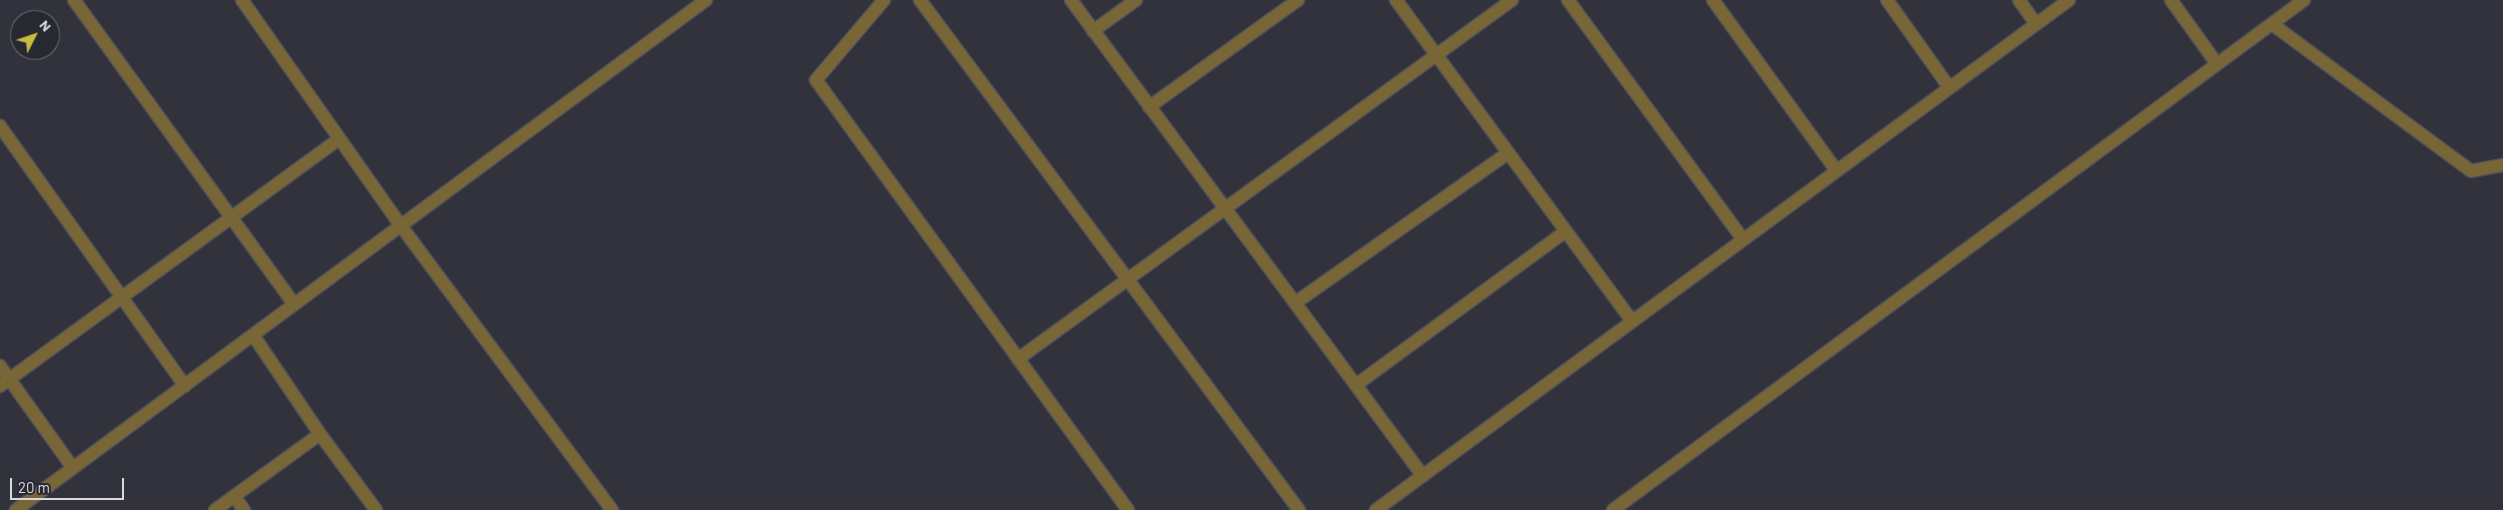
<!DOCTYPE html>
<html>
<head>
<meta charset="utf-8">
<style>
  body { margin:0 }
  #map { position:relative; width:2503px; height:510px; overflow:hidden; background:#31323c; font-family:Barlow,sans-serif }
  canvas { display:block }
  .north { position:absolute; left:10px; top:10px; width:50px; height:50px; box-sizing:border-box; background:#272831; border:1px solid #6e6f77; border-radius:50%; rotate:49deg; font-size:14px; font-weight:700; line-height:20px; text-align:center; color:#d8d9df }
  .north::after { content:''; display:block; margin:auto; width:18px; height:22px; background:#c6bc3d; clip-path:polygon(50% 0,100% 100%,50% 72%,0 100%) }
  .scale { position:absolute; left:10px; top:478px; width:114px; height:22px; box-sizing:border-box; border:2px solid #d8d9df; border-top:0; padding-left:6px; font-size:15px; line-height:18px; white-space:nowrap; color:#d8d9df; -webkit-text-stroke:4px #272831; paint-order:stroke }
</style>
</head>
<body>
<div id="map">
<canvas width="2503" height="510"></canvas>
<div class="north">N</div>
<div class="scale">20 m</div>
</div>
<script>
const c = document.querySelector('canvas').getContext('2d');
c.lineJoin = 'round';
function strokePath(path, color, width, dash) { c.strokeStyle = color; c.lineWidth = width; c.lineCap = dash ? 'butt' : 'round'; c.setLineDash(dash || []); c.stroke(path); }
const minor = new Path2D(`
  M74,0l220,304
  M242,0l159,226 211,284
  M884,0l-68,80 312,430
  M920,0l379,510
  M1071,0l352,476
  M1396,0l236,321
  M1568,0l174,238
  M1713,0l123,170
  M1887,0l62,87
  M2019,0l17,24
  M2171,0l46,64
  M2272,24l199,147 32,-6
  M1093,31l43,-31
  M1149,107l149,-107
  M0,126l185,260
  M1295,303l213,-150
  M253,335l67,99 56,76
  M1018,359l494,-359
  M0,366l73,102
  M1356,385l210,-154
  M0,386l339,-247
  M234,496l10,14
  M16,510l690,-510
  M215,510l105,-76
  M1376,510l693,-510
  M1613,510l691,-510`);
strokePath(minor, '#4f5059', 15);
strokePath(minor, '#786637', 12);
</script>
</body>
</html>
